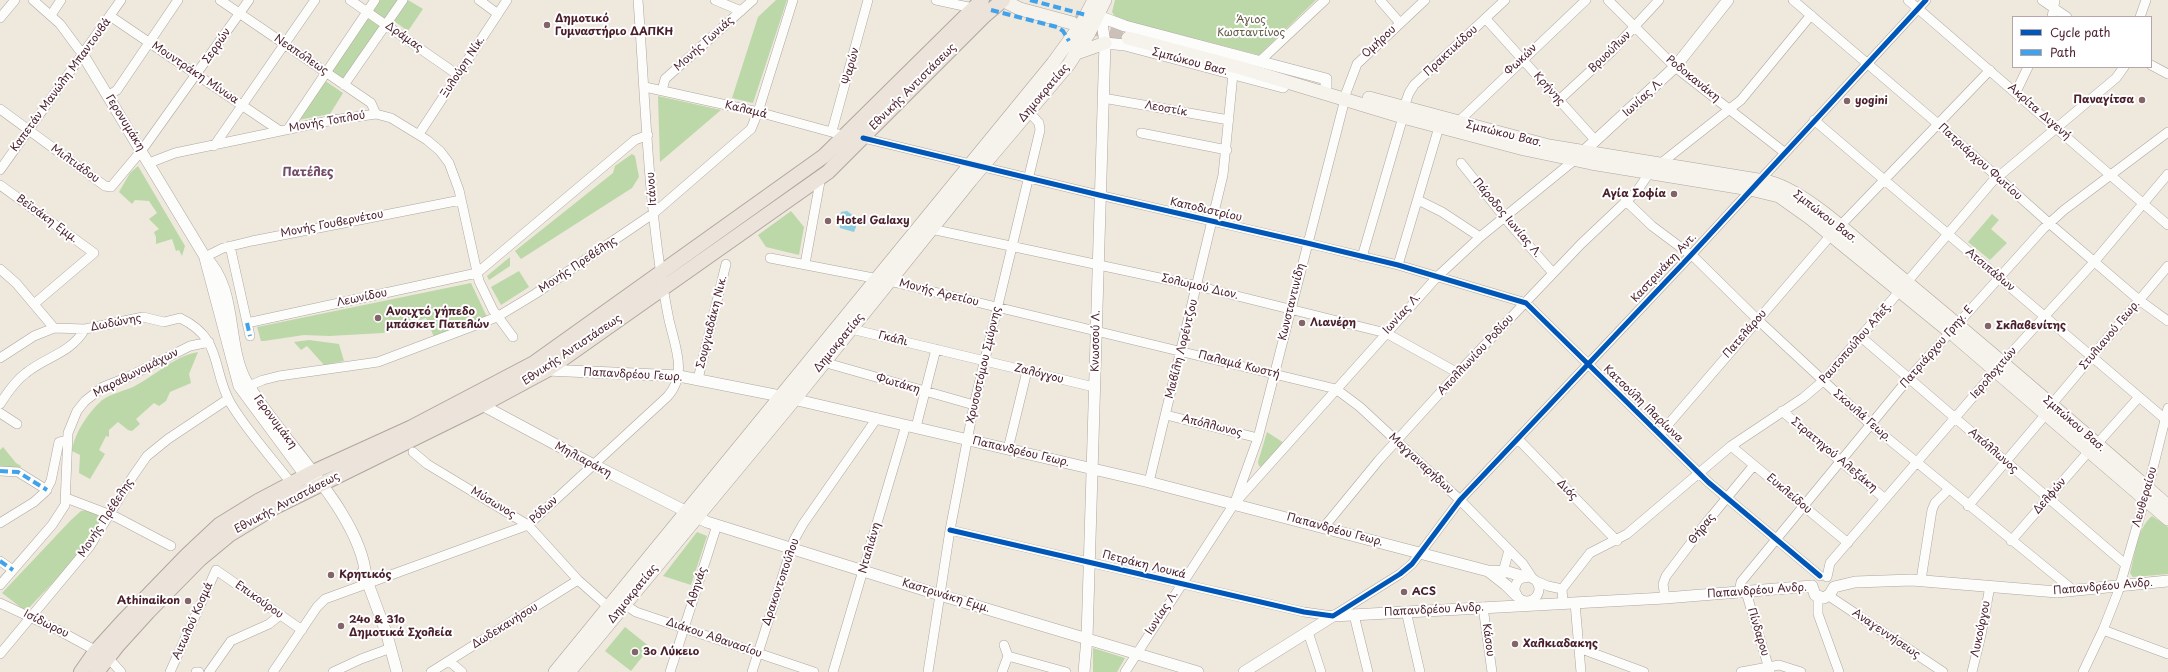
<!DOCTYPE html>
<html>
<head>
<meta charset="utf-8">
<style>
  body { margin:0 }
  #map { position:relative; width:2168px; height:672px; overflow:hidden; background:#eee8dd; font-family:"Playpen Sans",sans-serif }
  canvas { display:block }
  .legend { position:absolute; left:2012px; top:16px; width:140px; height:52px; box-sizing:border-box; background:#fff; border:1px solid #b7a5aa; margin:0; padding:5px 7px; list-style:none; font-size:12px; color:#4a1f2b }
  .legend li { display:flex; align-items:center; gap:8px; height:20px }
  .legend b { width:20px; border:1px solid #b7a5aa }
</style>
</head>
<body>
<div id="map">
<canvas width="2168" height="672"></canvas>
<ul class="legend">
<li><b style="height:5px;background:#0057b8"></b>Cycle path</li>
<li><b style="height:5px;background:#40a2eb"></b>Path</li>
</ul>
</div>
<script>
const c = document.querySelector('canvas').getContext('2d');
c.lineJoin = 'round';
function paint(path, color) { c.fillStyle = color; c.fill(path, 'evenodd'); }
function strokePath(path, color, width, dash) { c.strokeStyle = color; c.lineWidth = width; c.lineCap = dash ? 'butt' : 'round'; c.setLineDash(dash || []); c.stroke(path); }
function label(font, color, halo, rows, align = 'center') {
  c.font = font + ' "Playpen Sans",sans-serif'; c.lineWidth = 4; c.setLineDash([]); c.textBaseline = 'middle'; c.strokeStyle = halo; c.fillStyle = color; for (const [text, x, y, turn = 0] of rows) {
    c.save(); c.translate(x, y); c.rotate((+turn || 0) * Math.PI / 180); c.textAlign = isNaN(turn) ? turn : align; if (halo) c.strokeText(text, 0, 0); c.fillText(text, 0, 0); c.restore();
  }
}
paint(new Path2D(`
  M379,0h21l-14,20 -14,-10z
  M408,0l15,9 -15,22 -14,-10z
  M776,0h11l-34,103 -21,-5 26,-81z
  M1115,0h201l-57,55 -143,-37 -4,-6z
  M366,17l15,10 -36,52 -15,-9z
  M324,80l19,13 -13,21 -32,6z
  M658,96l63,14 -61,52z
  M632,154l3,2 4,21 -7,11 -111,71 -6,-8 98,-78 2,-7z
  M138,166l47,80 -3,10 -3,-6 -3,1 -4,-12 -16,5v-7l-2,-5 5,-3 -10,-10 8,-6 -8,-12 -14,-1 -3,4 -13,-12 11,-19z
  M791,211l13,16 -5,28 -33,-8 -8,-12z
  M1992,214l7,6 -8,9 16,14 -17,17 -22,-18z
  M510,257v9l-21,14 -2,-4z
  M519,271l10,16 -28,18 -10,-18z
  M471,283l16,34 -53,20 -8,-19 -43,15 -54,3 -25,-1 -40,6h-3l-4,-14z
  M309,340l30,4 5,17 -20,4 -17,-19 -6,4 -7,-8z
  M198,352l-9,22 2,9 -21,9 -4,9 -7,5 -5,-3 -18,16 4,5 -8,7 -4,-1 -10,-8 -9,8v7l-3,-1 -7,14 6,4 -15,25 -11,-6 1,-18 -8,-4c2,-16 14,-35 26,-47 9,-10 24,-12 35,-17 22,-11 41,-31 65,-35z
  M1267,432l17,11 -22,24 -3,-1 -1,-4z
  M3,447l13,16 5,3 -2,3 -19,-1v-18z
  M88,510l12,6c-3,25 -52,71 -70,91l-7,2 -21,-16 69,-73 10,-9z
  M2152,516l16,11v47l-35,3 -3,-4c5,-17 7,-45 22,-57z
  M697,532l10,4 -16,49 -28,-9z
  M625,627l25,20 -19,24 -26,-20z
  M1093,648l32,10 -8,14h-24z`), '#bcd8a8');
paint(new Path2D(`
  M847,211l8,6 1,10 -2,5 -14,-4 -1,-6 2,-10z`), '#8ccddf');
strokePath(new Path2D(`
  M1075,17l20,6
  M1091,28l37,10`), '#cdc0b9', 13, [13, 6]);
const minor = new Path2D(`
  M33,0l27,24 23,31
  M220,0l151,103 5,11
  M350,0l108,75
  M479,0l19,14
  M715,0l26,11
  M936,0l37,8
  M1380,0l20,23
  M1608,0l67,67 109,85
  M1793,0l145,124 111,99 90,77 29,21
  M1908,0l260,225
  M2042,0l25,17
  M51,15l10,-15
  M110,16l170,115
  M2052,17l3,-17
  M2140,17l6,-17
  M0,18l15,-18
  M1486,19l110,122
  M1260,61l65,-61
  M2151,65l17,9
  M344,85l59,-85
  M645,87l113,25 88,24
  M662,91l3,-12 88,-79
  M2016,92l12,-25
  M1346,93l11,-29 68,-64
  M108,96l9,-6 61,-90
  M1103,98l126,22
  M1559,100l52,-48 48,-52
  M1404,107l5,-14 5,-8 91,-85
  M0,109l105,77 6,1 31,-37 107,-150
  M1814,120l351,299
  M1458,122l128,-122
  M288,129l87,-129
  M832,131l36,-131
  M1141,133l86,17
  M419,134l88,-134
  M863,138l236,57 208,48 91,22 128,38 182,179 112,94
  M214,146l101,-146
  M149,163l26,-10 158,-33 43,-6 15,4 36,22 13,11 9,12 10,27 20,91 14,29 20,27
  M1461,163l48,60 44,50
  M1660,164l81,-64 70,-85
  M0,170l121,-170
  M0,185l94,68 -60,51
  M1418,200l24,12 38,25
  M1625,200l27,26 43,32 63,62 112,104 203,166
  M1839,227l151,-157
  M931,229l266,57 189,47 72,40
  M230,246l20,90
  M205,257l18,-9 29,-7 209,-41
  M1362,257l41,-140
  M770,258l119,23 447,108 24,18 100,93 63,64 10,15
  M805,264l16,-88
  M1398,265l41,-138
  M0,269l16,14 38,45
  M247,323l230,-50 158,-133 13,-5
  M851,329l243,58
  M1861,337l264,227
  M0,358l34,-22 20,-8 31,1 58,-12 21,5 16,-4c44,21 31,52 51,86 17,28 40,53 61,80
  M823,362l151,43
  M698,379l28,-115
  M249,386l14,-6 16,-4 99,-14 119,-45 38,-23 119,-81 97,-84 7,-17 35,-112
  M0,404c7,-11 15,-23 26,-31 21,-17 44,-19 59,-44
  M2052,404l116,-138
  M1782,411l103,88
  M0,413l17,11
  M1166,415l92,23
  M916,427l20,-78
  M1660,434l171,-199
  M1518,439l99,102
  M2097,444l42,-47
  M1731,446l117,97
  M1008,449l19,-78
  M413,452l14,12 101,61 50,55 35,31
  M0,471l18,1 29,18
  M1149,482l74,-307 10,-101
  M66,498l50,19 55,29
  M1236,499l22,-61 87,-339
  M1968,506l78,-92
  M0,523l34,-21 11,-10 6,-11 8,-39 8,-2
  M1324,527l55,-67 79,-87 123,-129 56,-53 13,-19
  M950,530l354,82 29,4 67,-42 12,-10 48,-64 231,-245 235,-255
  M2011,541l78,-90
  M0,561l13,9
  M1503,572l6,-22
  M1515 589a12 12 0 1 1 24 0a12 12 0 1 1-24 0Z
  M1827,577l3,-14 173,-201 91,-100 74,-88
  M1921,580l11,-70 3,-7 13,-13
  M1536,581l12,5 14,3 1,14
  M0,585l52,-60 13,-20 3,-72 9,-22 8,-10 18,-14 23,-9 64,-32 19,-4
  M1562,589l28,-36 37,-19 104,-88 72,-48 20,-17 169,-199 124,-104 8,-11
  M1746,592l24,80
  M1739,593l2,-11 168,-204 134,-149 21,-19 104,-78
  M1829,596l114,76
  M1818,597v17l21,58
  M1665,598l-2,-14 3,-8 40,-53 48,-58
  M621,602l15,10 178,60
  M0,603l60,28 31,17
  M1575,603l6,69
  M1483,607l9,65
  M1406,611l14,61
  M1354,615l14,57
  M2103,630l65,24
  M1308,632l13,40
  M1004,645l4,11
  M1579,648l65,24
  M0,654l90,-108 43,-70 14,-20 21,-17 60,-40
  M449,661l13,11
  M112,662l9,10
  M170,672l46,-102 86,60
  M196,672h3
  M209,672l22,-31 38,-17 11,-9
  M273,672l44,-65 8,-8 203,-74 139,-128c21,-22 8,-51 2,-77 -21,-104 -23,-214 -31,-320
  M333,672l28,-13 30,-11
  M431,672l147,-92
  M670,672l47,-147
  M752,672l42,-132 9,-16 74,-106
  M833,672l73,-247
  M928,672l22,-142 24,-125 66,-275 -1,-7 -10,-11
  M1002,672l6,-16 58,16
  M1125,672l109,-168 203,-227 43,-40 97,-79
  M1741,672l38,-7 22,7
  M1972,672l9,-37 9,-49
  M2083,672l20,-42 15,-38 30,-104 20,-80`);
const tertiary = new Path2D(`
  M1101,17l24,9 201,53v8
  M1105,43l20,2 158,42
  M83,55l122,202c33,31 21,88 41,124 32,57 116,132 120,197
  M1583,152l92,-85 53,-67
  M205,258l34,128 71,96
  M547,370l132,6 101,20 369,86 339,89 20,1 17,5
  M482,405l110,59 115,58 233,73 258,77
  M1488,571l18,14 10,10
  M362,573l4,5 21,57 10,37
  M1084,672l3,-34 18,-595 -5,-33
  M1244,672l89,-56 332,-18 147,-12 3,9 9,3 6,-4 4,-7 21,-5 57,-2 145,12 111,-11`);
const secondary = new Path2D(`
  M1002,0l18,9 52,14
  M1128,38l113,30 162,49 121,32 67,14 159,26 29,7 31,22 145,118 213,183
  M1077,53l28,-10
  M1369,98l180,48 215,35c40,7 95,62 128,89 93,77 185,156 276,236
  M555,672l498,-609 29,-40 12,-23
  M569,672l225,-272 177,-220 98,-116 20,-31 16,-33`);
const primary = new Path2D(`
  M81,672l14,-20 30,-33 62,-64 32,-30 39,-24 55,-29 99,-45 122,-64 290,-207 158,-156
  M97,672l21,-27 30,-33 52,-53 29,-24 48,-29 205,-101 65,-35 281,-198 155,-155 20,-17`);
strokePath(minor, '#afa6a1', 10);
strokePath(tertiary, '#afa6a1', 12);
strokePath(secondary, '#afa6a1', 14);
strokePath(primary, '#afa6a1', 16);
strokePath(minor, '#fcfcfa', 9);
strokePath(tertiary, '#fcfcfa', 11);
strokePath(secondary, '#f6f2ec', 13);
strokePath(primary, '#ece4da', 14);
strokePath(new Path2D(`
  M1030,0l56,15
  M991,10l66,17 6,4 6,10
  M247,323l3,13
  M0,471l18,1 29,18
  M0,561l13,9`), '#40a2eb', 4, [8, 4]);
strokePath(new Path2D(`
  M863,138l236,57 208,48 91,22 128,38 182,179 112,94
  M950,530l354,82 29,4 67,-42 12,-10 48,-64 231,-245 235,-255`), '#0057b8', 5);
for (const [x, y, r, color] of [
  [547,25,4,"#836569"],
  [2142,100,4,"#836569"],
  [1847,101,4,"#836569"],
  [1674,194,4,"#836569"],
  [828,221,4,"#836569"],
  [378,318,4,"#836569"],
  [1302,323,4,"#836569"],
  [1988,326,4,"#836569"],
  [331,575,4,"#836569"],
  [1404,592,4,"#836569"],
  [188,601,4,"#836569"],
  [341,626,4,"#836569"],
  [1515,644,4,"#836569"],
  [635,652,4,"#836569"]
]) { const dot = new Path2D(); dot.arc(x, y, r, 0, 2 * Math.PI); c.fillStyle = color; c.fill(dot); strokePath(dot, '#fff', 1.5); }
label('bold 11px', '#4a1f2b', '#fff', [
  ["Δημοτικό",555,19],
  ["Γυμναστήριο ΔΑΠΚΗ",555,32],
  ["Παναγίτσα",2134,100,"right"],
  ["yogini",1855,101],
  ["Αγία Σοφία",1666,194,"right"],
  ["Hotel Galaxy",836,221],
  ["Ανοιχτό γήπεδο",386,312],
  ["μπάσκετ Πατελών",386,325],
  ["Λιανέρη",1310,323],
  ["Σκλαβενίτης",1996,326],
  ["Κρητικός",339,575],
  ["ACS",1412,592],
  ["Athinaikon",180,601,"right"],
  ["24ο & 31ο",349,620],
  ["Δημοτικά Σχολεία",349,633],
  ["Χαλκιαδακης",1523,644],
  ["3ο Λύκειο",643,652]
], 'left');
label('11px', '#645b48', '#fff', [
  ["Άγιος",1251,20],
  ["Κωσταντίνος",1251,33]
]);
label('11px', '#4a1f2b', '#fff', [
  ["Δράμας",404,37,35],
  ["Ομήρου",1379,42,-43],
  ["Μονής Γωνιάς",704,44,-42],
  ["Σερρών",217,46,-55],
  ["Πρακτικίδου",1451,51,-43],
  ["Βρυούλων",1610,52,-44],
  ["Νεαπόλεως",301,55,34],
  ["Φωκών",1521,60,-44],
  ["Σμπώκου Βασ.",1190,62,15],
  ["Ψαρών",851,66,-75],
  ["Ξυλούρη Νίκ.",463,67,-57],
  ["Μουντράκη Μίνωα",195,73,34],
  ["Ροδοκανάκη",1693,79,39],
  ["Καπετάν Μανώλη Μπαντουβά",61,85,-54],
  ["Εθνικής Αντιστάσεως",913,87,-45],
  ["Κρήνης",1549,89,48],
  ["Δημοκρατίας",1044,93,-50],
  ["Ιωνίας Λ.",1643,98,-43],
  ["Λεοστίκ",1166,109,10],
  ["Καλαμά",746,110,13],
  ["Ακρίτα Διγενή",2039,112,41],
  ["Μονής Τοπλού",327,122,-10],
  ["Γερονυμάκη",125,123,58],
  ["Σμπώκου Βασ.",1504,134,14],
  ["Πατριάρχου Φωτίου",1980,162,42],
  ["Μιλτιάδου",75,164,36],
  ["Ιτάνου",652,189,-94],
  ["Καποδιστρίου",1206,210,13],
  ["Σμπώκου Βασ.",1825,217,38],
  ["Πάροδος Ιωνίας Λ.",1507,218,50],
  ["Βεϊσάκη Εμμ.",47,219,36],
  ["Μονής Γουβερνέτου",332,224,-11],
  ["Μονής Πρεβέλης",578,265,-34],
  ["Καστρινάκη Αντ.",1664,268,-47],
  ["Ατσιπάδων",1990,270,40],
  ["Σολωμού Διον.",1200,287,13],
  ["Μονής Αρετίου",939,293,14],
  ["Λεωνίδου",362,298,-12],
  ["Κωνσταντινίδη",1292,302,-76],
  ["Ιωνίας Λ.",1402,314,-48],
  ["Σουργιαδάκη Νικ.",712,322,-76],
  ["Δωδώνης",116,323,-11],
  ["Πατελάρου",1745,334,-49],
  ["Στυλιανού Γεωρ.",2110,335,-50],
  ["Γκάλι",893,339,14],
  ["Κνωσσού Λ.",1096,341,-89],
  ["Δημοκρατίας",839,343,-51],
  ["Ραυτοπούλου Αλεξ.",1856,343,-49],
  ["Πατριάρχου Γρηγ. Ε",1937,347,-49],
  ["Μαβίλη Λορέντζου",1182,349,-76],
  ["Εθνικής Αντιστάσεως",572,350,-34],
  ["Απολλωνίου Ροδίου",1476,355,-47],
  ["Χρυσοστόμου Σμύρνης",984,365,-77],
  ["Παλαμά Κωστή",1239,365,14],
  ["Μαραθωνομάχων",136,373,-27],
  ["Ιερολοχιτών",1994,373,-49],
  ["Ζαλόγγου",1039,374,14],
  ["Παπανδρέου Γεωρ.",633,375,3],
  ["Φωτάκη",898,384,16],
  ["Κατσούλη Ιλαρίωνα",1643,404,44],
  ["Σκουλά Γεωρ.",1862,416,41],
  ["Γερονυμάκη",275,422,53],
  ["Σμπώκου Βασ.",2074,424,41],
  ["Απόλλωνος",1212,426,14],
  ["Απόλλωνος",1993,451,41],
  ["Παπανδρέου Γεωρ.",1021,452,13],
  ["Στρατηγού Αλεξάκη",1834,455,40],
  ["Μηλιαράκη",583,460,28],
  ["Μαγγαναρήδων",1421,464,43],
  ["Διός",1567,490,46],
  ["Ευκλείδου",1789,494,40],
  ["Δελφών",2050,496,-49],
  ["Λευθεραίου",2145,497,-74],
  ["Εθνικής Αντιστάσεως",287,503,-28],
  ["Μύσωνος",493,503,31],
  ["Ρόδων",544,510,-43],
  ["Μονής Πρέβελης",106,518,-57],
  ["Θήρας",1702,529,-52],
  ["Παπανδρέου Γεωρ.",1335,530,15],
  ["Νταλιάνη",870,548,-74],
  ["Πετράκη Λουκά",1144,565,14],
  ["Δρακοντοπούλου",781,582,-71],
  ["Αθηνάς",697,587,-72],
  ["Παπανδρέου Ανδρ.",2103,587,-5],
  ["Παπανδρέου Ανδρ.",1757,591,-4],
  ["Δημοκρατίας",633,594,-51],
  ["Καστρινάκη Εμμ.",946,596,17],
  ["Επικούρου",259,600,35],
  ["Παπανδρέου Ανδρ.",1434,610,-3],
  ["Ιωνίας Λ.",1162,613,-57],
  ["Αιτωλού Κοσμά",193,621,-66],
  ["Ισίδωρου",46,624,26],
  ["Δωδεκανήσου",505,626,-32],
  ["Λυκούργου",1981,629,-78],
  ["Πίνδαρου",1758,632,73],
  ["Αναγεννήσεως",1886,634,34],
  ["Διάκου Αθανασίου",714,638,19],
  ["Κάσου",1488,640,82]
]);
label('bold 12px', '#734c68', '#fff', [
  ["Πατέλες",308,173]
]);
</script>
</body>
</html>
